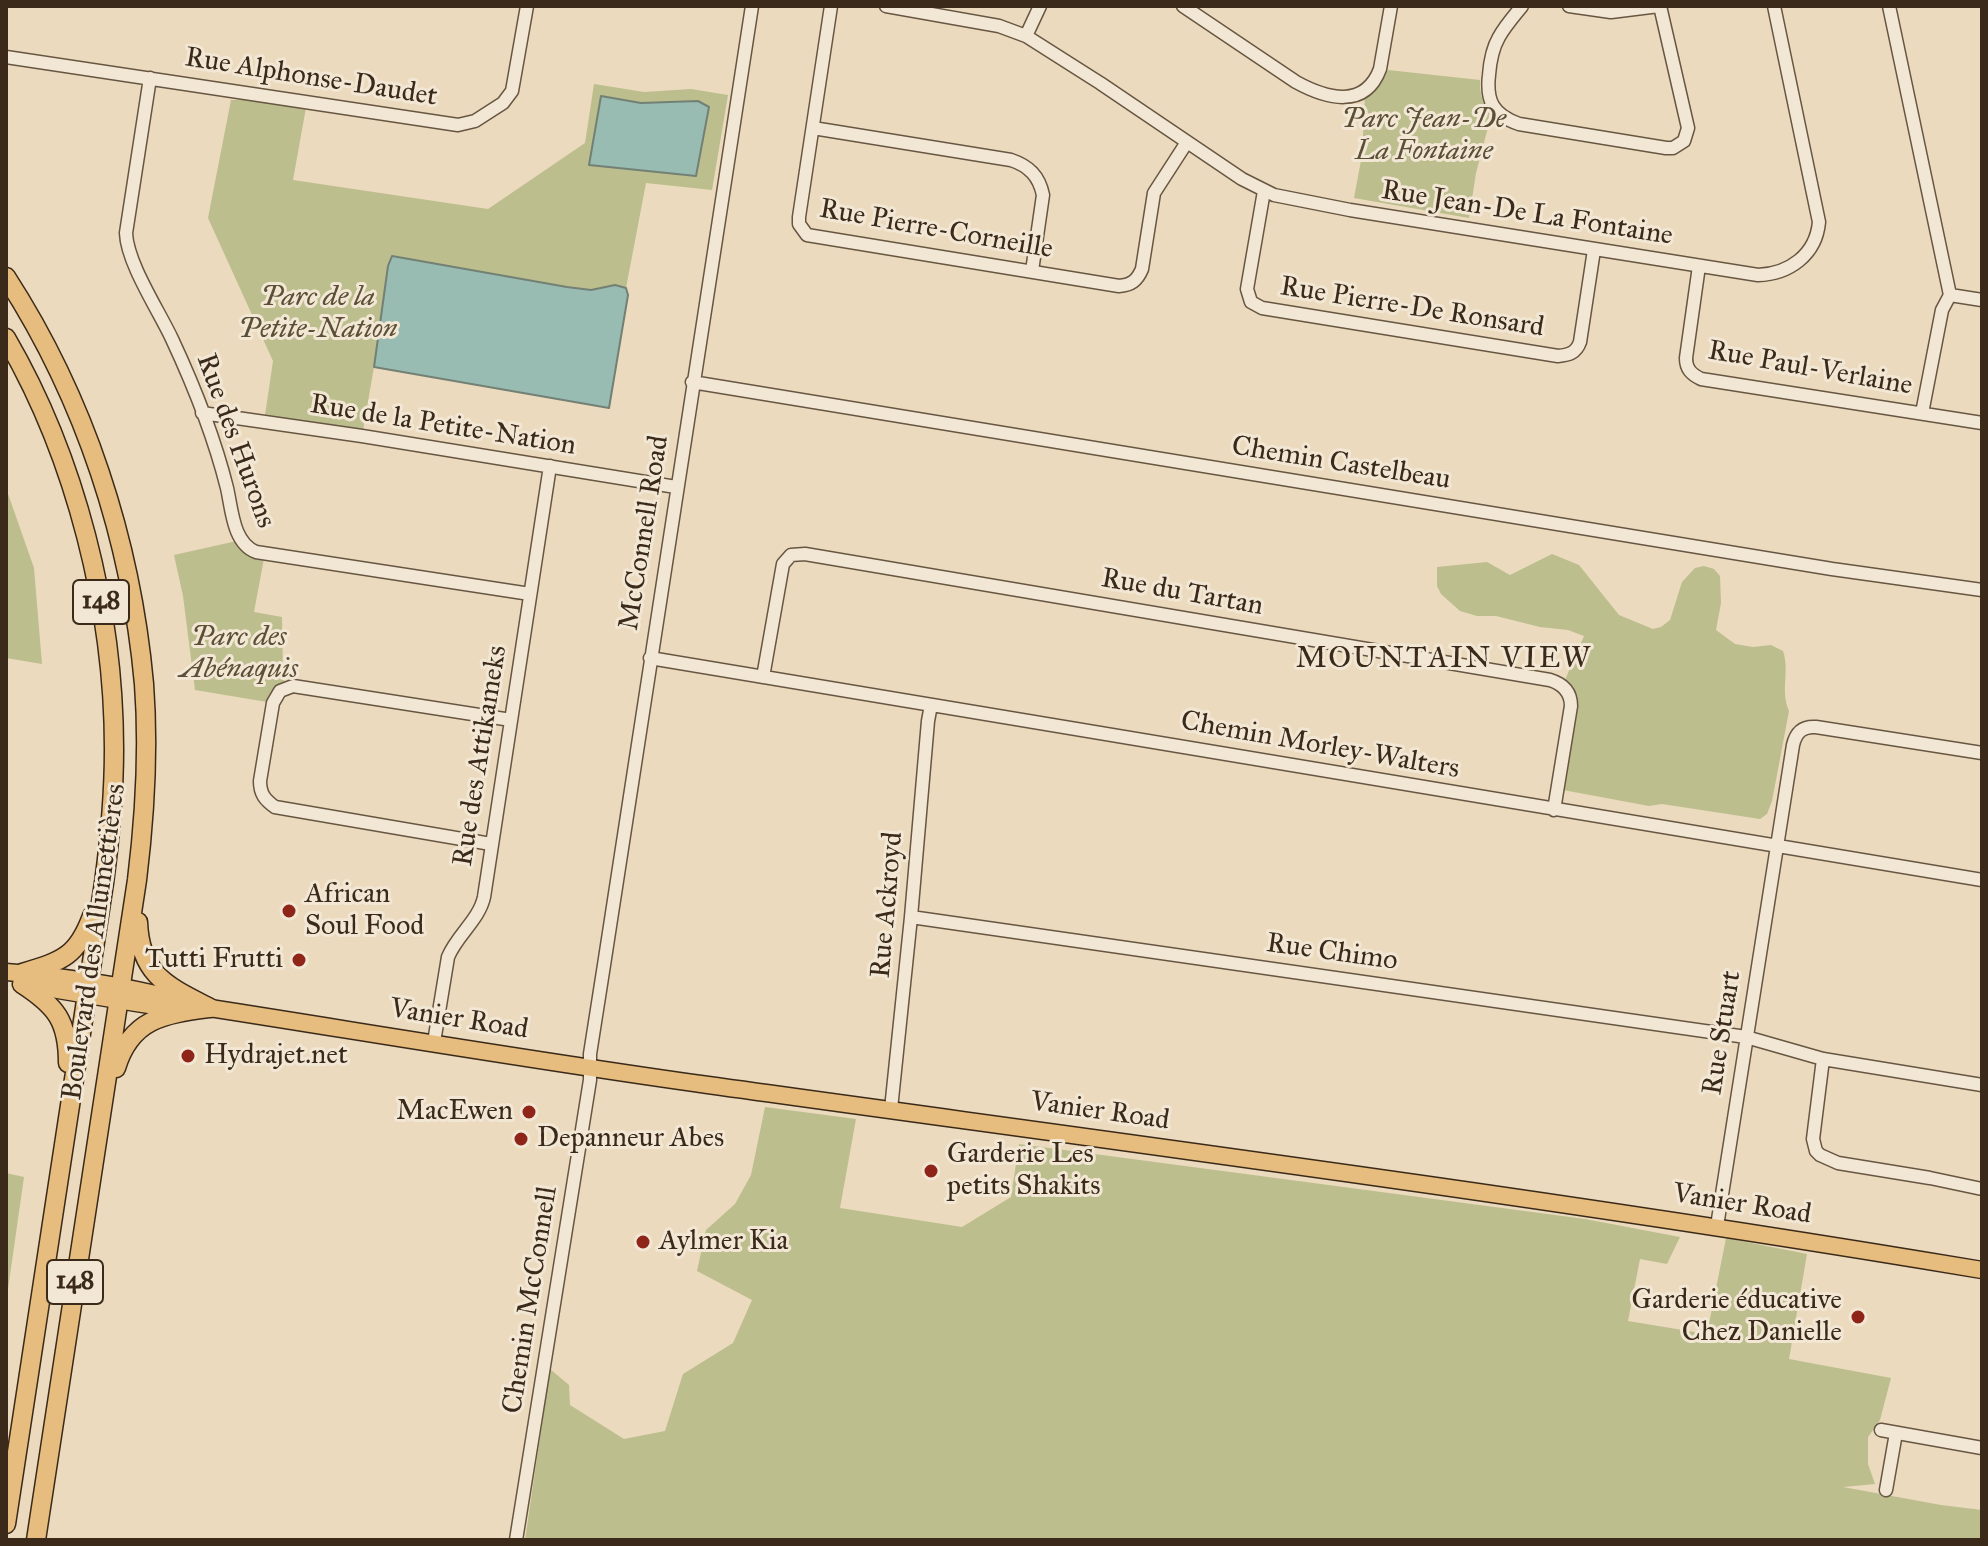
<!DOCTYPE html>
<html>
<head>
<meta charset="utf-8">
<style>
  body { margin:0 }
  #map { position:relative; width:1988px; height:1546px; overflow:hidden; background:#ebdabd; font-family:"IM FELL Great Primer",serif }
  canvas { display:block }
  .frame { position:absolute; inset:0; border:8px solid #3b2a19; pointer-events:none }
</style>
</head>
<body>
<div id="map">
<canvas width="1988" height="1546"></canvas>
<div class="frame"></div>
</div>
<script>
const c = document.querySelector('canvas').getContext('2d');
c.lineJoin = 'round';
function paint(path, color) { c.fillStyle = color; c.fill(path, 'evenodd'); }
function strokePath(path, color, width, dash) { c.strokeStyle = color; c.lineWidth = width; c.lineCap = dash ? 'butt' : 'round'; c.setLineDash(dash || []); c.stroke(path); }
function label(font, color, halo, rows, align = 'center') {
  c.font = font + ' "IM FELL Great Primer",serif'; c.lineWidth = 6; c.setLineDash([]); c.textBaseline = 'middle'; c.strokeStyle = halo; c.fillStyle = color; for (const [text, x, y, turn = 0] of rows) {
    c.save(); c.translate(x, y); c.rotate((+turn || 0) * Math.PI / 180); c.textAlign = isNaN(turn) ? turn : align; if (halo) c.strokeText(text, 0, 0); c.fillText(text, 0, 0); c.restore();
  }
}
paint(new Path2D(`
  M1388,70l92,10c-1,14 4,25 11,36l-15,57 -7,45 -115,-20 8,-43 3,-59 16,-12z
  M594,84l50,8 47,-3 37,6 -16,95 -66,-7 -20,105 -11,-3 -24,5 -24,-3 -175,-31 -4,10 -14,101 -12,69 -98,-14 9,-61 -65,-143 23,-118 55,-1 21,3 -14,78 195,29 97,-66z
  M6,488l28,80 8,96 -36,-6z
  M241,540l24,13 -11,59 28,5 1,59 3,12 -13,15 -78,-13 -12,-94 -9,-41z
  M1552,554l27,11 40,50 34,14 8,-2 9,-7 12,-38 13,-14 9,-2 10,3 6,7 1,27 -5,27 19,14 18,3 18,-2 12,6c7,20 -3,39 6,60l-17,90 -5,13 -7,5 -98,-15 -13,2 -86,-16 14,-83 -3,-17 -9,-10 19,-44 -16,-6 -28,-3 -44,-11h-19l-17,-5 -19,-17 -4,-8v-19l50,-5 23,13z
  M765,1107l91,12 -16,89 122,19 49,-30 8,-53 566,75 95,18 -13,27 -27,-5 -12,62 79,13 19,-96 81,16 -18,105 102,19 -11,42 -12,17v27l7,20 -32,3 98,18 41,5v30h-1457l25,-171 19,16 1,20 54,34 41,-8 18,-57 50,-31 19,-43 -55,-29 9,-41 29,-26 16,-29z
  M6,1173l18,4 -18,126z`), '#bcbe8e');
const water = new Path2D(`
  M601,96l40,7 57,-2 11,6 -13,69 -107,-11z
  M392,256l175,31 24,3 24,-5 11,3 2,7 -19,113 -235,-41 14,-101z`);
paint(water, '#98bbb2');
strokePath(water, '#738175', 2);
const minor = new Path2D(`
  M831,6l-32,211v7l8,11 312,51c12,-1 18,-5 23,-17l12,-76 33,-51
  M886,6l113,20 27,10 74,47 142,96 32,16 76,15 408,65c31,-1 58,-20 61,-53l-45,-216
  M1183,6l113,76c31,17 69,27 84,-13l11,-63
  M1522,6c-8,10 -17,20 -23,31 -7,12 -9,25 -10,38 -3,26 4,40 30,49l147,24h7l11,-7 4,-13 -28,-122
  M1569,6l42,6 48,-6
  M1889,6l61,289 -8,15 -20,103
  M1026,36l14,-30
  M6,57l452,68 17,-4 28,-18 9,-12 15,-85
  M150,78l-24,155c1,30 33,78 46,106 21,45 43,101 55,149 5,22 6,55 29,64l274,42
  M813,128l198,32c18,6 28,16 32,35l-11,76
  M1264,191l-17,98 4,13 11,6 296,48c11,-1 18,-3 22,-14l14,-92
  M1699,266l-13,92c0,11 5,16 15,21l281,44
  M1950,295l32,5
  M692,382l1140,187 150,21
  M202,413l160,23 314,51
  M650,658l1332,222
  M763,677l20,-113 8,-9 14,-1 745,126c13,4 21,12 21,26l-17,104
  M491,844l-216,-37c-10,-7 -15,-13 -15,-26l13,-78 7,-12 13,-5 218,34
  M911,917l835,120 77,22 159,26
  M434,1042l14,-85c9,-22 31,-37 36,-60l66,-431
  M1823,1059l-10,80 3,12 4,4 18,8 92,15 52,11
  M891,1109l20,-192 17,-196 3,-16
  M1717,1226l76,-481c3,-13 10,-19 23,-18l166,26
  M1881,1430l101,18
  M1886,1490l10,-57
  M516,1540l74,-460v-26l14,-89 148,-959`);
const major = new Path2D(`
  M6,972c68,5 138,17 204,36 166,26 332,54 498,77 425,59 851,114 1274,185
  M22,984l114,19 33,5h15`);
const highway = new Path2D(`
  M6,277c79,122 125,263 138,407 5,66 1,131 -7,196l-101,660
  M6,338c70,120 108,272 108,411 0,45 -4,89 -10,134l-98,641
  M138,922c2,53 29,64 72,86
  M22,973c40,-12 55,-16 70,-57
  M22,984c34,22 46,37 46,79
  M116,1068c15,-50 49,-54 94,-60`);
strokePath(minor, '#675642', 15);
strokePath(major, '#3b2a19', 19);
strokePath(highway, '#3b2a19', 21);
strokePath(minor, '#f2e7d4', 12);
strokePath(major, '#e6bd7e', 16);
strokePath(highway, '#e6bd7e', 18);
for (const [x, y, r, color] of [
  [289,911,8,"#8f2418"],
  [299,960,8,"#8f2418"],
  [188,1056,8,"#8f2418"],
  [529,1112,8,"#8f2418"],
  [521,1139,8,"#8f2418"],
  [931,1171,8,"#8f2418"],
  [643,1242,8,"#8f2418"],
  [1858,1317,8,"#8f2418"]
]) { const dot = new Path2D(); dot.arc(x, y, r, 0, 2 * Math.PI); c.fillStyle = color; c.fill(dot); strokePath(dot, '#f2e7d4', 3); }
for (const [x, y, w] of [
  [101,602,56],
  [75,1282,56]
]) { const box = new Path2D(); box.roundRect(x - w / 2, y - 22, w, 44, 6); c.fillStyle = '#f2e7d4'; c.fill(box); strokePath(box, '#3b2a19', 2); }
label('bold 26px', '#3b2a19', null, [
  ["148",101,602],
  ["148",75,1282]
]);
label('28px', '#3b2a19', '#f2e7d4', [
  ["Rue Alphonse-Daudet",311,78,9],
  ["Rue Jean-De La Fontaine",1527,214,9],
  ["Rue Pierre-Corneille",936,230,10],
  ["Rue Pierre-De Ronsard",1412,308,9],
  ["Rue Paul-Verlaine",1810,369,10],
  ["Rue de la Petite-Nation",443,426,9],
  ["Rue des Hurons",235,441,70],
  ["Chemin Castelbeau",1341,464,9],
  ["McConnell Road",645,533,-81],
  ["Rue du Tartan",1182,593,10],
  ["Chemin Morley-Walters",1320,746,10],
  ["Rue des Attikameks",481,756,-81],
  ["Rue Ackroyd",888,905,-85],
  ["Boulevard des Allumettières",95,942,-82],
  ["Rue Chimo",1332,953,8],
  ["Vanier Road",459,1020,9],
  ["Rue Stuart",1723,1033,-81],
  ["Vanier Road",1100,1112,8],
  ["Vanier Road",1742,1205,9],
  ["Chemin McConnell",531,1300,-81]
]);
label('italic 28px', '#5b4f36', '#f2e7d4', [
  ["Parc Jean-De",1424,120],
  ["La Fontaine",1424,152],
  ["Parc de la",318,298],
  ["Petite-Nation",318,330],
  ["Parc des",239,638],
  ["Abénaquis",239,670]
]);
label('28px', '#3b2a19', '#f2e7d4', [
  ["African",305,895],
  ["Soul Food",305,927],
  ["Tutti Frutti",283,960,"right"],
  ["Hydrajet.net",204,1056],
  ["MacEwen",513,1112,"right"],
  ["Depanneur Abes",537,1139],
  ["Garderie Les",947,1155],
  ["petits Shakits",947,1187],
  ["Aylmer Kia",659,1242],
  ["Garderie éducative",1842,1301,"right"],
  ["Chez Danielle",1842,1333,"right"]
], 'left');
c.letterSpacing = '2px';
label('30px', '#3b2a19', '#f2e7d4', [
  ["MOUNTAIN VIEW",1444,660]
]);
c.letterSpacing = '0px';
</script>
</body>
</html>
